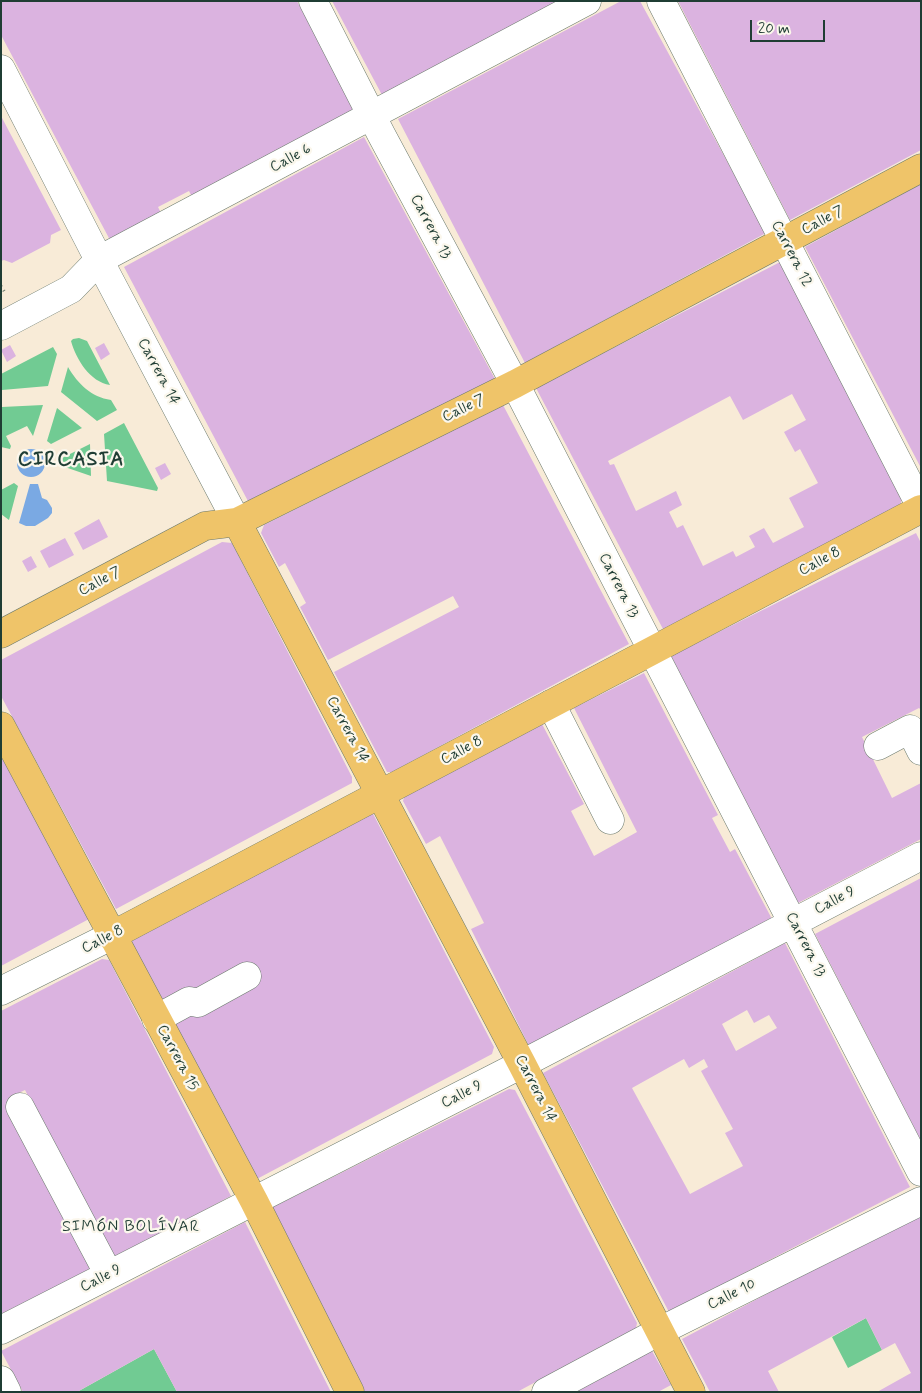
<!DOCTYPE html>
<html>
<head>
<meta charset="utf-8">
<style>
  body { margin:0 }
  #map { position:relative; width:922px; height:1393px; overflow:hidden; background:#f8ebd7; font-family:Mynerve,sans-serif }
  canvas { display:block }
  .frame { position:absolute; inset:0; border:2px solid #1f3d34; pointer-events:none }
  .scale { position:absolute; left:750px; top:20px; width:75px; height:22px; box-sizing:border-box; border:2px solid #1f3d34; border-top:0; padding-left:6px; font-size:15px; line-height:18px; white-space:nowrap; color:#1f3d34; -webkit-text-stroke:4px #fbf7ec; paint-order:stroke }
</style>
</head>
<body>
<div id="map">
<canvas width="922" height="1393"></canvas>
<div class="frame"></div>
<div class="scale">20 m</div>
</div>
<script>
const c = document.querySelector('canvas').getContext('2d');
c.lineJoin = 'round';
function paint(path, color) { c.fillStyle = color; c.fill(path, 'evenodd'); }
function strokePath(path, color, width, dash) { c.strokeStyle = color; c.lineWidth = width; c.lineCap = dash ? 'butt' : 'round'; c.setLineDash(dash || []); c.stroke(path); }
function label(font, color, halo, rows, align = 'center') {
  c.font = font + ' Mynerve,sans-serif'; c.lineWidth = 4.5; c.setLineDash([]); c.textBaseline = 'middle'; c.strokeStyle = halo; c.fillStyle = color; for (const [text, x, y, turn = 0] of rows) {
    c.save(); c.translate(x, y); c.rotate((+turn || 0) * Math.PI / 180); c.textAlign = isNaN(turn) ? turn : align; if (halo) c.strokeText(text, 0, 0); c.fillText(text, 0, 0); c.restore();
  }
}
paint(new Path2D(`
  M79,338l8,3 23,44c-20,-3 -34,-26 -39,-44l2,-2z
  M53,347l4,7 -9,32 -46,4 -1,-16z
  M68,367c10,17 23,30 43,33l6,10 -20,11 -36,-29z
  M43,405l-10,31 -6,-10 -21,10 5,10 -1,3 -9,-2 1,-40z
  M57,408l25,20 -31,16 -4,-3z
  M124,423l34,65 -1,3 -50,-10 -3,-47z
  M90,444l1,32 -32,-11 -1,-5z
  M14,483l4,3 -9,34 -8,-6v-24z
  M866,1318l16,32 -34,18 -16,-31z
  M154,1349l23,43h-100z`), '#71cb93');
paint(new Path2D(`
  M17 463a14 14 0 1 1 28 0a14 14 0 1 1-28 0Z
  M30,484h8l4,14 5,2 5,8v5l-4,5 -13,8h-9l-7,-3z`), '#7aa9e3');
paint(new Path2D(`
  M1,1h296l58,110 -163,86 -3,-6 -31,16 3,6 -51,27 -109,-205z
  M332,1h229l-179,94z
  M621,1h19l126,232 -241,130 -127,-244z
  M678,1h243v149l-131,70z
  M1,116l60,114 -10,5 -1,8 -38,20 -8,-3 -3,1z
  M364,137l131,242 -246,124 -125,-236z
  M921,184v284l-116,-221z
  M782,261l120,236 -2,10 -237,122 -127,-241zM792,394l14,26 -22,12 11,20 5,-3 18,34 -29,15 15,29 -31,16 -9,-15 -15,8 6,11 -19,10 -3,-6 -30,15 -20,-41 -6,3 -8,-16 13,-7 -6,-14 -40,20 -22,-47 -4,1 -2,-4 122,-65 13,24z
  M104,343l6,11 -9,6 -6,-12z
  M10,345l6,11 -9,6 -6,-12z
  M503,405l126,239 -237,128h-5l-53,-100 125,-65 -6,-11 -125,64 -28,-53 6,-4 -21,-40 -6,4 -18,-34 3,-8z
  M165,463l6,11 -10,6 -6,-12z
  M99,519l9,18 -25,13 -9,-17z
  M916,533l5,10v167l-2,-2 -57,29 30,61 29,-15v56l-123,64 -127,-247z
  M65,538l9,17 -25,13 -9,-17z
  M222,542l10,1 120,234v6l-236,126 -115,-213v-36z
  M31,556l6,11 -9,5 -6,-11z
  M644,673l74,142 -6,3 18,34 5,-3 38,72 -244,125 -58,-117 13,-6 -10,-20 -34,-67 -14,8 -23,-43 2,-7 137,-70 42,80 -13,7 23,45 43,-24 -63,-124z
  M1,748l88,171 -88,47z
  M370,808l124,239 -2,7 -237,126 -124,-236 3,-7z
  M921,878v263l-106,-207z
  M785,943l125,244 -241,125 -126,-239zM747,1010l7,13 15,-8 8,13 -41,23 -14,-27zM684,1059l5,9 15,-9 4,8 -7,4 32,58 -8,4 18,33 -53,28 -58,-106z
  M102,959l7,1 122,236 -120,64 -86,-170 -15,7 84,171 -93,46v-303z
  M509,1089l6,1 122,233 -1,5 -119,64h-152l-94,-184z
  M919,1213l2,4v175h-44l34,-19 -16,-30 -13,7 -16,-32 -98,53 11,21h-69l-28,-53z
  M245,1222l86,170h-154l-23,-43 -77,43h-54l-22,-41z
  M652,1351l19,34 -13,7h-85z`), '#dbb3e0');
const minor = new Path2D(`
  M313,1l68,133 134,250 406,788
  M661,1l260,506
  M1,69l98,191 138,262
  M1,326l70,-37 28,-29 488,-259
  M551,704l59,116
  M878,746l32,-17 11,22
  M1,991l110,-55
  M156,1019l33,-18 9,2 49,-27
  M20,1107l89,168
  M1,1330l521,-266 399,-208
  M1,1380l6,12
  M546,1392l114,-61 261,-130`);
const major = new Path2D(`
  M237,522l285,542 169,328
  M1,634l204,-108 32,-4 278,-138 406,-216
  M1,726l253,475 96,191
  M111,936l810,-427`);
strokePath(minor, '#6b7a6d', 29);
strokePath(major, '#6b7a6d', 29);
strokePath(new Path2D(`
  M1,286l5,8`), '#6b7a6d', 3, [1, 4]);
strokePath(minor, '#fff', 28);
strokePath(major, '#efc469', 28);
label('15px', '#1f3d34', '#fbf7ec', [
  ["Calle 6",291,159,-28],
  ["Calle 7",823,221,-28],
  ["Carrera 13",430,227,62],
  ["Carrera 12",791,254,63],
  ["Carrera 14",158,372,62],
  ["Calle 7",464,409,-26],
  ["Calle 8",820,562,-28],
  ["Calle 7",100,582,-28],
  ["Carrera 13",618,586,63],
  ["Carrera 14",347,730,62],
  ["Calle 8",462,751,-28],
  ["Calle 9",835,901,-28],
  ["Calle 8",103,940,-27],
  ["Carrera 13",805,945,63],
  ["Carrera 15",177,1058,62],
  ["Carrera 14",535,1089,63],
  ["Calle 9",462,1095,-27],
  ["Calle 9",101,1279,-27],
  ["Calle 10",732,1295,-26]
]);
c.letterSpacing = '1px';
label('16px', '#1f3d34', '#fbf7ec', [
  ["SIMÓN BOLÍVAR",131,1228]
]);
c.letterSpacing = '0px';
c.letterSpacing = '1px';
label('bold 20px', '#1f3d34', '#fbf7ec', [
  ["CIRCASIA",71,461]
]);
c.letterSpacing = '0px';
</script>
</body>
</html>
